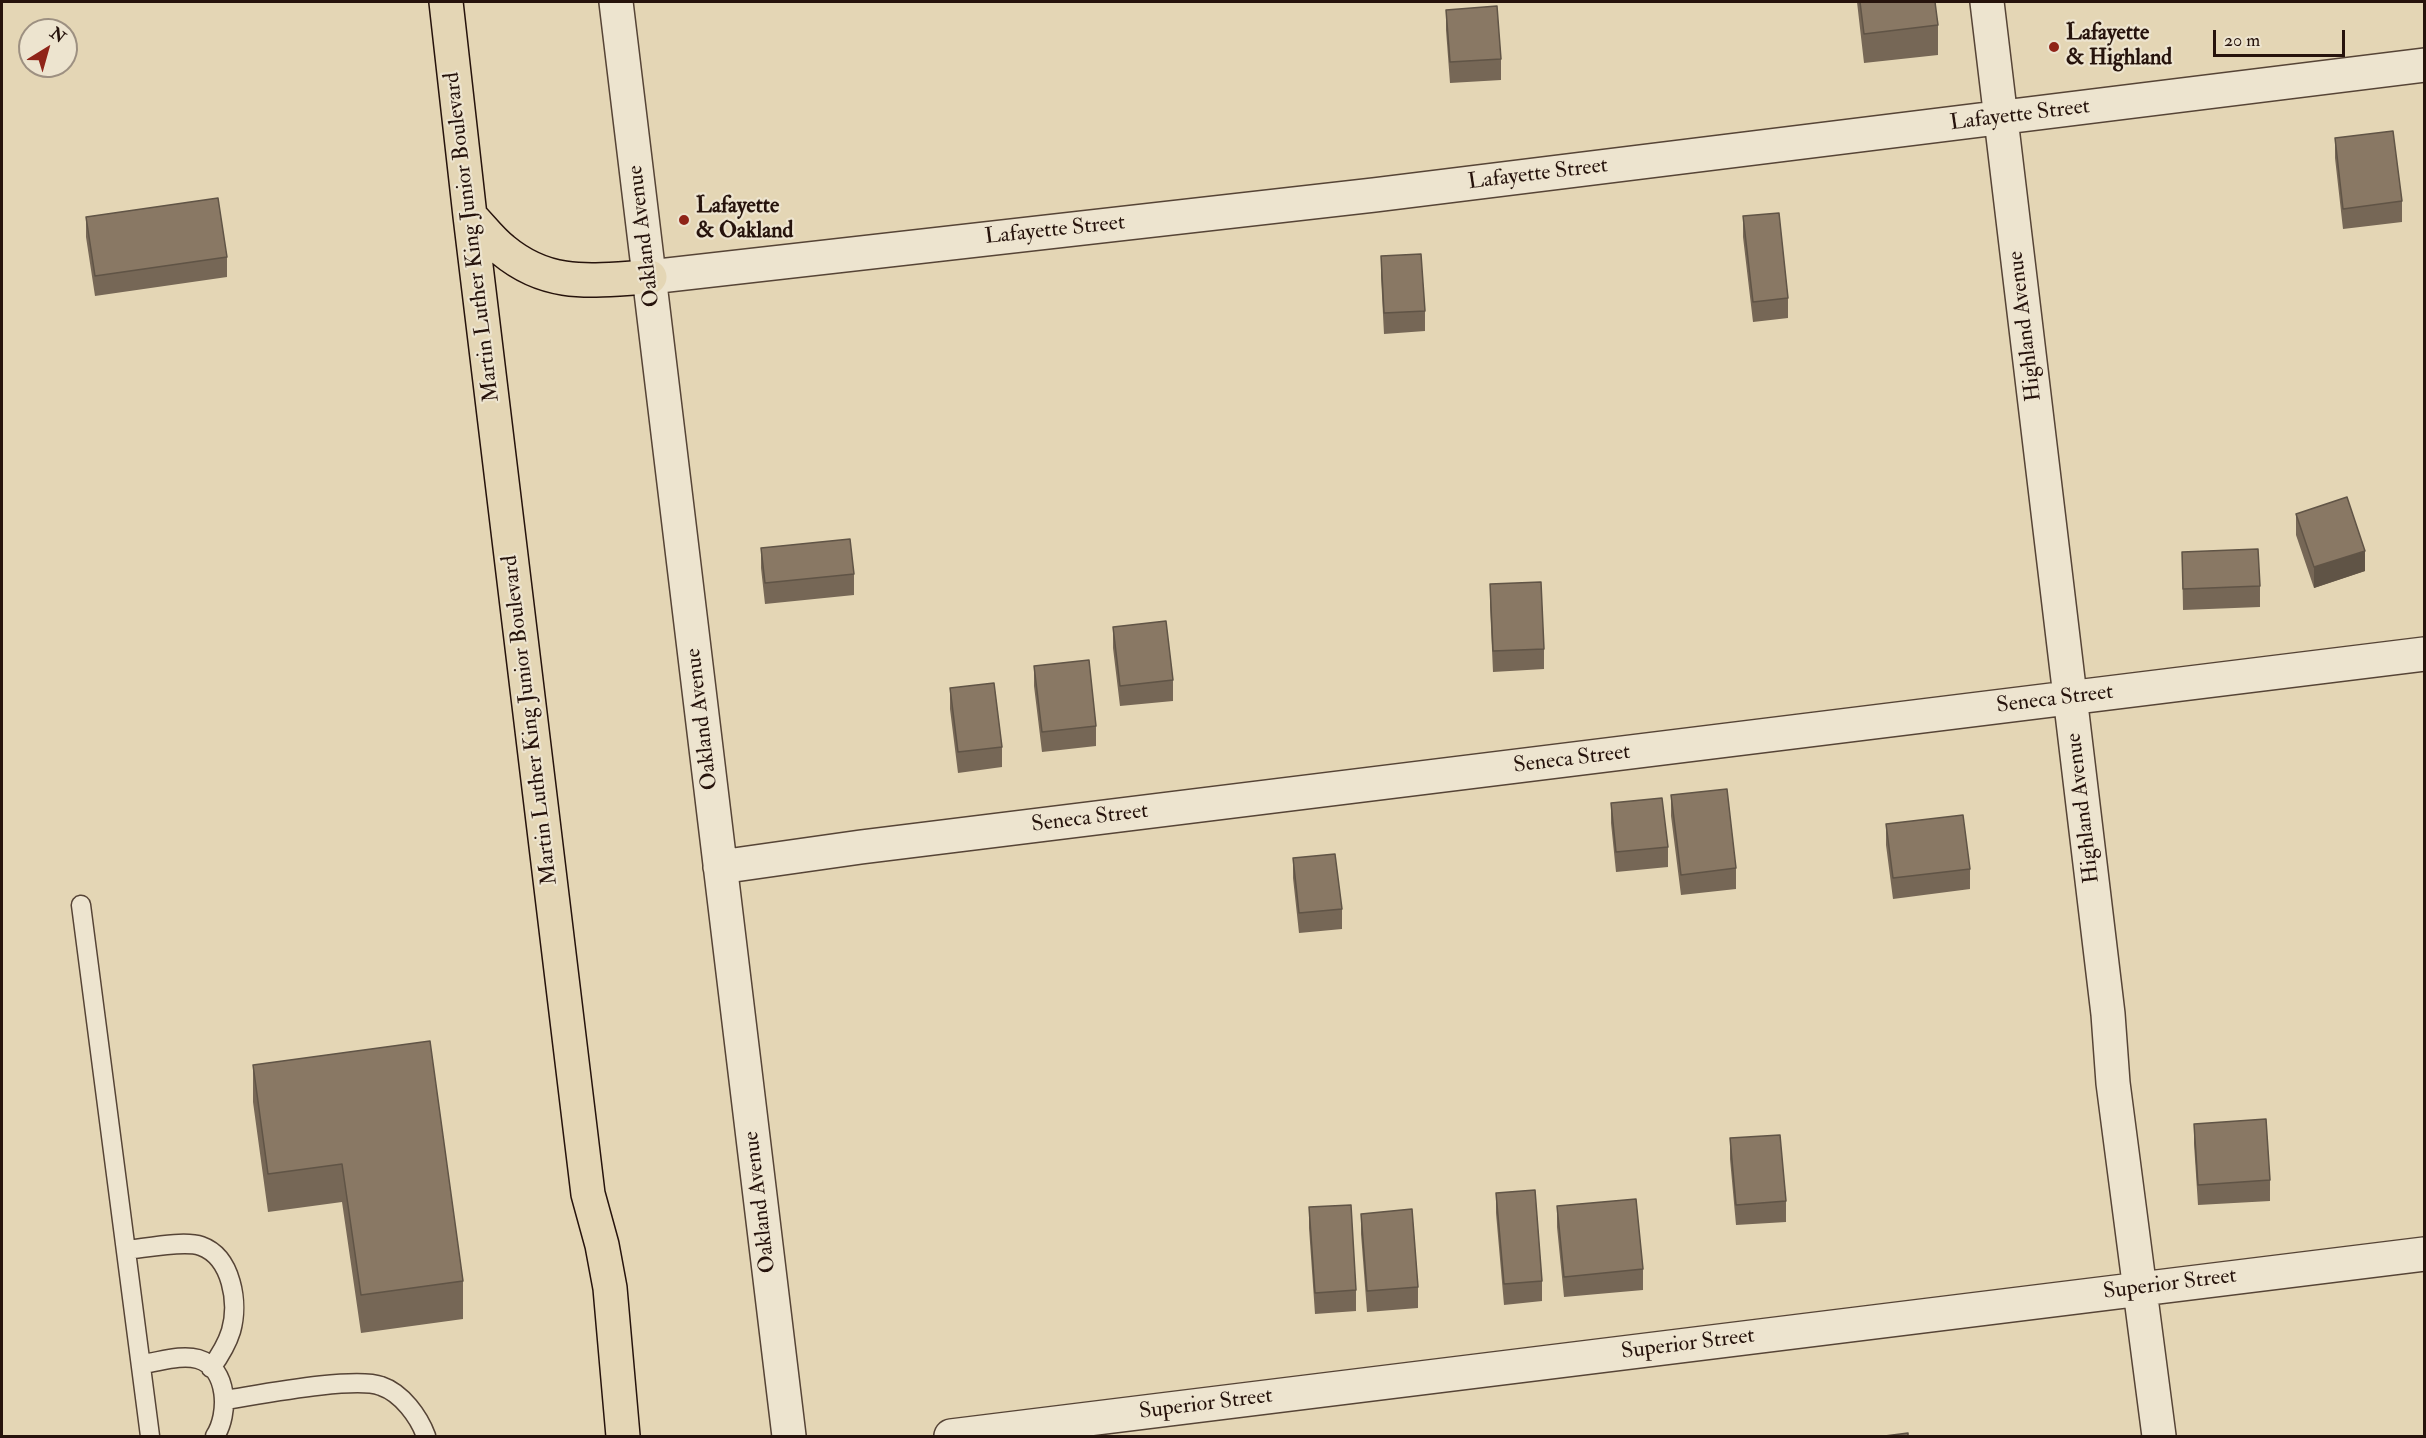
<!DOCTYPE html>
<html>
<head>
<meta charset="utf-8">
<style>
  body { margin:0 }
  #map { position:relative; width:2426px; height:1438px; overflow:hidden; background:#e4d6b5; font-family:"IM FELL Double Pica",serif }
  canvas { display:block }
  .frame { position:absolute; inset:0; border:3px solid #26130c; pointer-events:none }
  .north { position:absolute; left:18px; top:18px; width:60px; height:60px; box-sizing:border-box; background:#ede4cf; border:2px solid #9d9081; border-radius:50%; rotate:37deg; font-size:16px; font-weight:700; line-height:24px; text-align:center; color:#26130c }
  .north::after { content:''; display:block; margin:auto; width:21px; height:27px; background:#8f2418; clip-path:polygon(50% 0,100% 100%,50% 72%,0 100%) }
  .scale { position:absolute; left:2213px; top:30px; width:132px; height:27px; box-sizing:border-box; border:3px solid #26130c; border-top:0; padding-left:8px; font-size:18px; line-height:21px; white-space:nowrap; color:#26130c; -webkit-text-stroke:4px #ede4cf; paint-order:stroke }
</style>
</head>
<body>
<div id="map">
<canvas width="2426" height="1438"></canvas>
<div class="frame"></div>
<div class="north">N</div>
<div class="scale">20 m</div>
</div>
<script>
const c = document.querySelector('canvas').getContext('2d');
c.lineJoin = 'round';
function strokePath(path, color, width, dash) { c.strokeStyle = color; c.lineWidth = width; c.lineCap = dash ? 'butt' : 'round'; c.setLineDash(dash || []); c.stroke(path); }
function paint(path, color) { c.fillStyle = color; c.fill(path, 'evenodd'); }
function label(font, color, halo, rows, align = 'center') {
  c.font = font + ' "IM FELL Double Pica",serif'; c.lineWidth = 4.5; c.setLineDash([]); c.textBaseline = 'middle'; c.strokeStyle = halo; c.fillStyle = color; for (const [text, x, y, turn = 0] of rows) {
    c.save(); c.translate(x, y); c.rotate((+turn || 0) * Math.PI / 180); c.textAlign = isNaN(turn) ? turn : align; if (halo) c.strokeText(text, 0, 0); c.fillText(text, 0, 0); c.restore();
  }
}
const lane = new Path2D(`
  M81,905l69,531
  M127,1250c19,-2 57,-10 74,-4 31,11 38,57 30,85 -4,13 -12,26 -20,37
  M142,1364c17,-2 39,-10 56,-5 31,9 31,56 17,77
  M225,1400c33,-5 129,-24 156,-14 21,7 38,31 45,50`);
const street = new Path2D(`
  M616,2l173,1434
  M1987,2l121,1012 5,69 46,353
  M650,277l724,-82 1050,-130
  M720,867l141,-20 1563,-193
  M951,1436l1473,-182`);
const primary = new Path2D(`
  M446,2l24,214 118,978 14,51 8,43 13,148
  M470,216c11,11 21,25 33,34 47,39 91,30 147,27`);
strokePath(lane, '#564436', 21);
strokePath(street, '#564436', 36);
strokePath(primary, '#26130c', 36);
strokePath(lane, '#ede4cf', 18);
strokePath(street, '#ede4cf', 33);
strokePath(primary, '#e4d6b5', 33);
paint(new Path2D(`
  M1857,2h78l3,23v30l-74,8z
  M1446,10l55,49v21l-51,3 -4,-53z
  M2335,138l67,63v21l-59,7 -8,-71z
  M1743,216l45,82v20l-35,4 -10,-85z
  M86,217l141,40v20l-132,19 -9,-59z
  M1381,256l44,55v20l-41,3 -3,-58z
  M2296,514l69,57 -51,17 -18,-53z
  M761,548l93,26v21l-89,9 -4,-36z
  M2182,552l78,34v21l-77,3z
  M1490,584l54,65v20l-51,3 -3,-67z
  M1113,627l60,53v21l-53,5 -7,-58z
  M1034,666l62,60v20l-54,6 -8,-66z
  M950,688l52,59v20l-44,6 -8,-64z
  M1671,795l65,73v21l-55,6 -10,-79z
  M1611,803l57,44v20l-52,5 -5,-49z
  M1886,824l84,45v20l-77,10 -7,-54z
  M1293,858l49,51v20l-43,4 -6,-55z
  M253,1065l210,216v38l-102,14 -19,-131 -74,10 -15,-110z
  M2194,1124l76,56v21l-72,4 -4,-61z
  M1730,1138l56,63v21l-50,3 -6,-66z
  M1496,1193l46,88v20l-38,4 -8,-92z
  M1557,1206l86,63v21l-79,7 -7,-70z
  M1309,1207l47,83v21l-41,3 -6,-86z
  M1361,1214l57,73v21l-51,4 -6,-78z`), '#766756');
paint(new Path2D(`
  M2365,551v20l-51,17v-21z`), '#605446');
const building = new Path2D(`
  M1860,2h75l3,23 -74,9z
  M1497,6l4,53 -51,3 -4,-52z
  M2393,131l9,70 -59,8 -8,-71z
  M218,198l9,59 -132,19 -9,-59z
  M1779,213l9,85 -35,4 -10,-86z
  M1421,254l4,57 -41,2 -3,-57z
  M2347,497l18,54 -51,16 -18,-53z
  M850,539l4,35 -89,9 -4,-35z
  M2258,549l2,37 -77,3 -1,-37z
  M1541,582l3,67 -51,2 -3,-67z
  M1166,621l7,59 -53,6 -7,-59z
  M1089,660l7,66 -54,6 -8,-66z
  M994,683l8,64 -44,5 -8,-64z
  M1727,789l9,79 -55,7 -10,-80z
  M1662,798l6,49 -52,5 -5,-49z
  M1963,815l7,54 -77,9 -7,-54z
  M1335,854l7,55 -43,4 -6,-55z
  M430,1041l33,240 -102,14 -19,-131 -74,10 -15,-109z
  M2266,1119l4,61 -72,5 -4,-61z
  M1780,1135l6,66 -50,4 -6,-67z
  M1535,1190l7,91 -38,3 -8,-91z
  M1636,1199l7,70 -79,8 -7,-71z
  M1351,1205l5,85 -41,3 -6,-86z
  M1412,1209l6,78 -51,4 -6,-77z
  M1908,1433v4h-31z`);
paint(building, '#897864');
strokePath(building, '#605446', 1.5);
for (const [x, y, r, color] of [
  [2054,47,6,"#8f2418"],
  [684,220,6,"#8f2418"]
]) { const dot = new Path2D(); dot.arc(x, y, r, 0, 2 * Math.PI); c.fillStyle = color; c.fill(dot); strokePath(dot, '#ede4cf', 2); }
label('bold 22px', '#26130c', '#ede4cf', [
  ["Lafayette",2066,34],
  ["& Highland",2066,59],
  ["Lafayette",696,207],
  ["& Oakland",696,232]
], 'left');
label('22px', '#26130c', '#ede4cf', [
  ["Lafayette Street",2020,116,-7],
  ["Lafayette Street",1538,175,-7],
  ["Lafayette Street",1055,231,-6],
  ["Oakland Avenue",645,236,-97],
  ["Martin Luther King Junior Boulevard",473,237,-97],
  ["Highland Avenue",2026,326,-97],
  ["Seneca Street",2055,700,-7],
  ["Oakland Avenue",703,719,-97],
  ["Martin Luther King Junior Boulevard",531,720,-97],
  ["Seneca Street",1572,760,-7],
  ["Highland Avenue",2084,808,-97],
  ["Seneca Street",1090,819,-7],
  ["Oakland Avenue",761,1202,-97],
  ["Superior Street",2170,1285,-7],
  ["Superior Street",1688,1345,-7],
  ["Superior Street",1206,1405,-7]
]);
</script>
</body>
</html>
